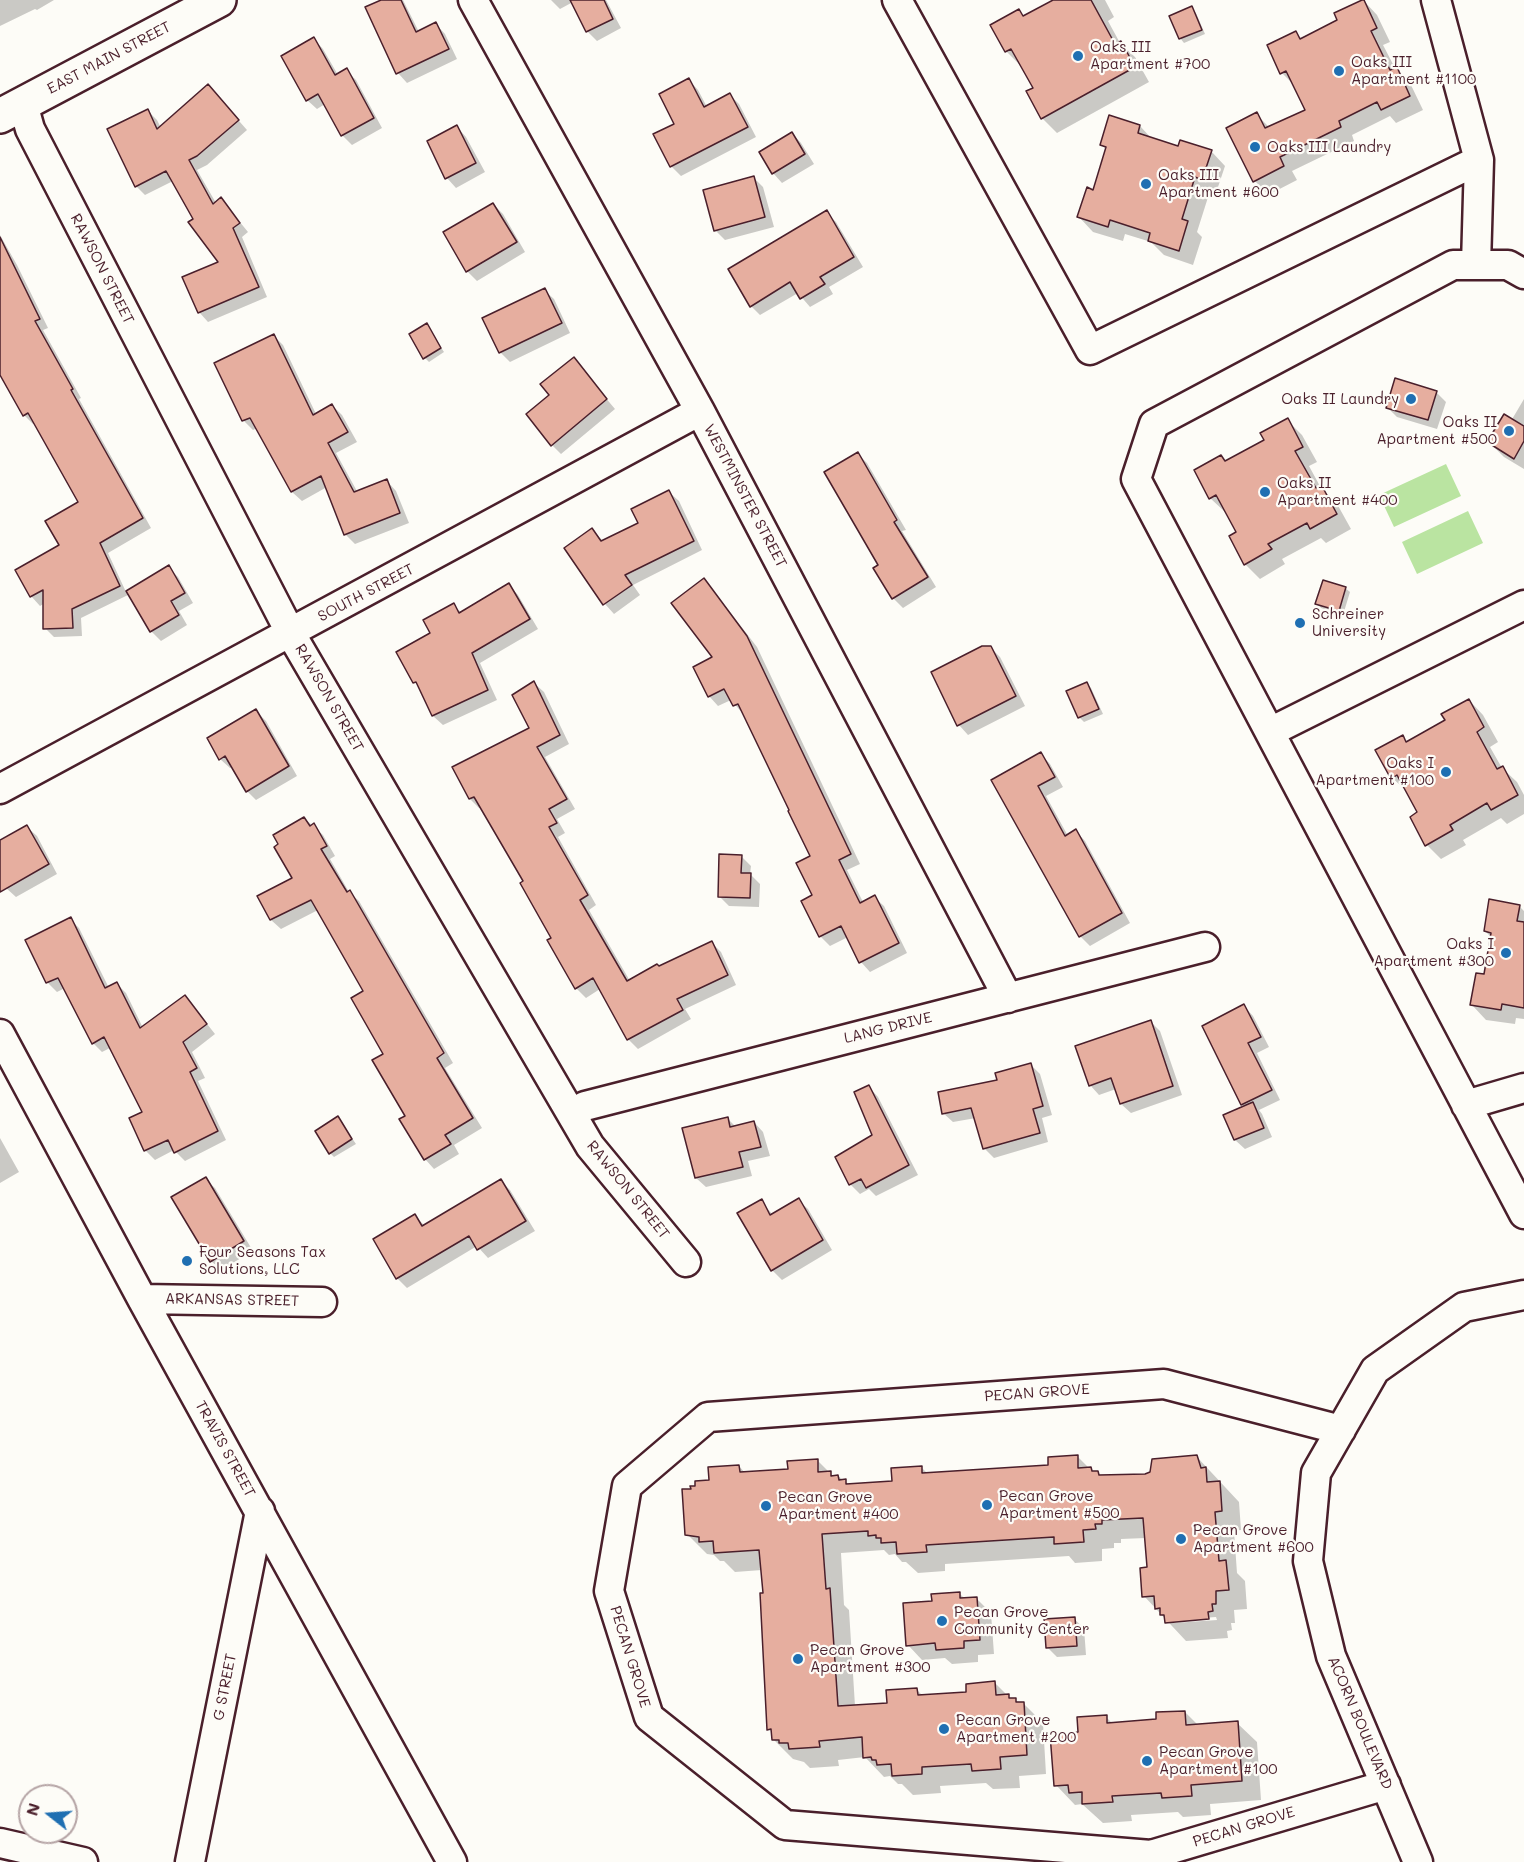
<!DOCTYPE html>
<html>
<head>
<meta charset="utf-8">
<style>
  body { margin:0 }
  #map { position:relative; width:1524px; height:1862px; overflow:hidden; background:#fdfcf7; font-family:Mali,sans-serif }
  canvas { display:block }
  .north { position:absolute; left:18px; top:1784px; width:60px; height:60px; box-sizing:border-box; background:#fdfcf7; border:2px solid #b5a4a5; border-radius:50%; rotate:287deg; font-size:16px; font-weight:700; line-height:24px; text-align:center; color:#4a1f2b }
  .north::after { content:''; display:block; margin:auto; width:21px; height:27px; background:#1f6fb2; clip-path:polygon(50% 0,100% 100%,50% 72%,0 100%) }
</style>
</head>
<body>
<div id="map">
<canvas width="1524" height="1862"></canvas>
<div class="north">N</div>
</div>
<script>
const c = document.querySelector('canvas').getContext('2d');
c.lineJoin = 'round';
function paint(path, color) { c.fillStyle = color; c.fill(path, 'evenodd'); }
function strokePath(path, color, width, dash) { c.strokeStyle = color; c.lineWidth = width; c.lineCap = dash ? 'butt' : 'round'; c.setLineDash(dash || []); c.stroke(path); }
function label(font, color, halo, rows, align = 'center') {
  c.font = font + ' Mali,sans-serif'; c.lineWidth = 4.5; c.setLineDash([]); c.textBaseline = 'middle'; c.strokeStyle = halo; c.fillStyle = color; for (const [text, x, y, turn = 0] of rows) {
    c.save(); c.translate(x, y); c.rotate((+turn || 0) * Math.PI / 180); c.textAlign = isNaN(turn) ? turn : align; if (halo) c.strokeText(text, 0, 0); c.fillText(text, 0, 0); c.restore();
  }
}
paint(new Path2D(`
  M1446,464l15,32 -67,31 -15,-32z
  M1468,511l15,32 -66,31 -15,-32z`), '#bae4a1');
paint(new Path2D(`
  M0,0h54l-17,10 -2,-1 -35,17z
  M384,0h19l16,32 17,-8 9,10 12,25 -50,24 -9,-10z
  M551,0h55l15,28 -24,13 -10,-10 -14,-29 -13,7z
  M1056,0h49l9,17 -6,4 12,22 15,14 14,25 -92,51 -15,-15 -7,-30 -14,-22 -15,-15 12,-40 7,6z
  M1364,1l13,14 13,27 -7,3 13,25 14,13 13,27 -27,13 -6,-7 -38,19 2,6 -62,30 5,9 -29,15 -13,-14 -27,-52 28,-15 14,14 37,-17 -11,-24 -14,-14 14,-40 6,6 37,-18z
  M1191,8l5,5 9,21 -21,9 -4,-5z
  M314,39l9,10 15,26 8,-5 10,10 26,48 -30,17 -10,-10 -17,-31 -8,5 -10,-9z
  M689,80l9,10 9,17 23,-12 9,9 17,33 -75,39 -10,-10 5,-41z
  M217,96l30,34 -40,35 -10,5 19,33 5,-4 27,33 -6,5 25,60 -59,25 -9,-10 21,-50 -47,-81 -28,14 -9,-9 12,-75 9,9 4,8z
  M1140,126l12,13 27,9 32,3 14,15 -9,27 -6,-2 -13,41 5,5 -9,28 -29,-10 -13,-13 -26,-8 -2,7 -30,-9 -14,-15 15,-25 13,-42 -5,-5z
  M457,127l9,10 19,35 -29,16 -9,-10z
  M792,133l9,10 13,21 -32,19 -9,-10z
  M754,178l9,9 11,40 -49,13 -10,-10z
  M493,204l10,10 22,38 -48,29 -10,-10 -22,-38z
  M826,212l10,10 27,45 -34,20 4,7 -23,13 -12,-14 -38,22 -9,-9z
  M0,235l17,30 31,63 -5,2 38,68 -2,1 72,129 -43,25 18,39 42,-25 10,10 15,26 -14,8 8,14 -26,16 -10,-10 -21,-37 -49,24 1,18 -28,1 -9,-9v-25l-5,3 -9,-10 -14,-26 44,-25 19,-43 -45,-79 -2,1 -9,-9 -24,-43z
  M544,290l10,9 16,34 -60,29 -10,-10 -16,-33z
  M426,325l18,27 -15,10 -4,-4z
  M273,335l10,10 33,69 16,-9 10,10 15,27 -21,11 22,40 29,-12 9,10 13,32 -54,21 -10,-10 -18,-47 -25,14 -10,-9 -35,-64 -4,2 -9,-9 -28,-57z
  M573,359l42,50 -54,45 -9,-9 -1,-50z
  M1436,392l10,10 -9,27 -40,-12 -10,-10z
  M1524,399v70l-20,-12 -15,-15 22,-21z
  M1287,420l15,15 15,27 -8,4 12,22 15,14 15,27 -25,14 -5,-5 -39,21 3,5 -25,15 -15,-15 -7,-31 -11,-22 -2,1 -15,-14 11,-41 5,5 40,-21z
  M858,454l9,9 39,67 -4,1 34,56 -33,21 -10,-10 -13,-32z
  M669,492l10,9 23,49 -69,35 7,10 -26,19 -9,-10 -39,-56 26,-18 11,11 37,-17z
  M704,580l9,10 44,57 103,217 -13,6 16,32 11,-5 10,9 23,47 -37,19 -9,-10 -13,-25 -18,9 -10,-10 -6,-41 -2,-38 -68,-142 -13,-15 -13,6 -9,-10 5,-38z
  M509,585l9,10 20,34 -58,34 17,37 -54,25 -10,-9 -13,-29 -5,-5 17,-48 21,-29 9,8z
  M1345,588l5,4 -7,23 -22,-7 -4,-4z
  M990,647l10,10 25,49 -57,29 -9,-10z
  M534,683l10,9 25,52 -24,13 30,52 -18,10 8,14 -7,4 38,68 -7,5 41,71 81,-39 10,10 15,33 -51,24 6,10 -53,30 -9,-9 -29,-51 -14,9 -10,-10 -51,-106 -43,-75 -3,1 -9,-9 61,-71z
  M1087,684l4,4 12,26 -19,8 -4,-4 -12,-26z
  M1469,700l14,15 15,27 -8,5 12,21 15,14 7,13v19l-17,10 -6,-6 -38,22 3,5 -25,14 -14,-14 -8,-32 -11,-21 -16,-14 10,-41 6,5 39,-21z
  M256,711l10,10 31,55 -41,24 -9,-9 -14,-24 -3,1 -10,-9z
  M1041,754l9,10 13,23 -17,9 22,40 8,-5 9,10 45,82 -40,23 -10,-10 -87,-155z
  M304,818l19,17 12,21 -5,3 19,33 10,9 94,162 -8,5 37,60 -28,17 5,9 -25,15 -9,-10 -18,-42 -42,-125 -47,-82 -37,19 -10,-9 23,-41z
  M27,827l10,9 20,38 -41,23 -10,-9 -6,-12v-34z
  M741,856l10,10 -1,8 10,10 -1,23 -30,-1 -10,-10z
  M1519,906l5,5v108l-8,-1 -1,6 -29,-4 -14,-15 13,-29 7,-38 -7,-7z
  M70,919l9,9 30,60 8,-4 9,9 17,35 42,-32 30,38 -23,18 13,26 -7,3 28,59 -41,21 -11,-11 -19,10 -10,-10 -1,-38 -34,-64 -8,4 -9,-9 -28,-55 -8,4 -9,-9 -21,-43z
  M1244,1006l9,10 16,31 -12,6 23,47 -21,10 3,4 10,23 -27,12 -10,-9 10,-33 -3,-3z
  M1151,1022l9,9 22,64 -51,18 -10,-9 -5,-15 -17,6 -9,-10z
  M1031,1065l9,9 12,41 -10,3 6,24 -54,16 -10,-10 -8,-30 -23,4 -10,-9z
  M869,1087l9,10 40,78 -42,21 -7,-7 -9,5 -10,-10 24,-48z
  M338,1118l18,26 -22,13 -4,-4z
  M727,1118l9,9 18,-5 9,10 7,24 -22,5 4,15 -46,11 -10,-9z
  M0,1138l19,34 -19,11z
  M205,1179l10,9 38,63 -32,19 -10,-9z
  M501,1181l9,9 25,41 -47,27 -11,-12 -70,42 -10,-10 18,-62 10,10z
  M798,1200l10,9 24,41 -50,30 -10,-10 -11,-69 12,14z
  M1077,1456l13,13 12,8 44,-2 51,-18 42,45 2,28 -7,1 3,42 8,8 2,28 -13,1 1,13h-4l1,7 -5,1 1,7 -42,3 -42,-45 4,-27 -2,-31 -25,1v4h-7v5l-12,1v12l-27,2 -6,-7 -124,8v7l-27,2 -12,-11h-4l-7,-8 -6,1 -5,-5 -43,3 3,52 5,5 6,96 34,-2 27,-15 7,7 45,-3 27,-10 17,17 11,3 20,20 3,51 -27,2 1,12 -27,1 -7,-6 -46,3 1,7 -28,2 -11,-11h-4l-8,-8 -6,1 -19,-20 -27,3 1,6 -29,2 -6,-6 -11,-3 -19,-19 -1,-6 -4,-5 -7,-159 -27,2 -11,-11h-4l-6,-6 -7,-1 -20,-20 5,-44 47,-24 6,7 44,-3 28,-10 17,17 4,-1 12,9 44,-3 27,-15 7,7 122,-8zM1216,1617l1,3 -43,3v-3z
  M959,1593l6,6h12l14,14 3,41 -16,1v7l-26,2 -7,-6 -23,2 -14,-15 25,-43z
  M1074,1619l10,9 2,27 -29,2 -10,-10z
  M1185,1712l13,13 39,-2 20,19 4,58 -51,4 1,11 -28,2 -5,-5 -47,3 1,6 -29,2 -21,-19 -7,1 -19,-20 24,-52 26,-16 7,7 45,-3z`), '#0003');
const building = new Path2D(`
  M381,0h20l15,32 20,-10 13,27 -53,25 -31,-67z
  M570,0h34l9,19 -27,13z
  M1053,0h38l24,44 6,-3 14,26 -94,52 -15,-28 7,-3 -22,-39 -6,3 -15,-27 29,-16 4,7z
  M1362,0h2l13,28 -6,3 19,39 7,-3 13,29 -29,14 -4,-8 -38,19 2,6 -61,30 4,9 -31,16 -27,-54 31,-16 8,16 40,-18 -19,-39 -6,3 -13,-29 29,-14 4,8 37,-19 -3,-7z
  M1192,6l10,24 -23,9 -10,-23z
  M314,37l21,38 12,-7 27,50 -33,18 -23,-42 -12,7 -25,-45z
  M689,78l15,29 26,-14 18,34 -78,40 -17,-33 21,-10 -15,-30z
  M208,84l31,36 -42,36 -8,4 24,44 8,-7 19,26 -7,5 26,59 -61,26 -16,-36 36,-15 -30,-40 5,-3 -27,-48 -31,16 -28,-58 41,-20 9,20z
  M1109,115l31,10 -2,8 40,13 2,-6 32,10 -10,30 -7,-3 -13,42 6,2 -9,30 -31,-10 2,-8 -40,-13 -2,7 -31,-10 10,-30 6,3 13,-43 -6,-2z
  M457,125l19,38 -31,16 -18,-38z
  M792,132l13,22 -33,20 -13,-22z
  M754,176l11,41 -51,14 -11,-41z
  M493,203l24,39 -51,30 -23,-40z
  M827,210l27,47 -34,20 5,7 -25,15 -10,-17 -40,25 -22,-38z
  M0,237l40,82 -5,2 38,68 -2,1 72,128 -43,25 20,43 -48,23 1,19 -30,1v-39l-13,7 -15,-27 44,-25 -14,-24 33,-19 -50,-89 -5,3 -23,-41z
  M545,288l17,35 -63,30 -17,-35z
  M427,323l14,25 -18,11 -14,-25z
  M274,334l39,81 19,-11 16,28 -20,11 26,49 33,-13 13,34 -56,22 -23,-59 -30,16 -41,-74 -8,3 -28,-58z
  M574,357l33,42 -56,47 -25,-32 23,-19 -9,-11z
  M1395,378l42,13 -9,29 -42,-12z
  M1504,414l20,12v15l-10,18 -27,-17z
  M1288,418l15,29 -8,4 21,37 6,-2 15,28 -27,15 -3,-6 -39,21 4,5 -28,16 -15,-29 7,-4 -20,-37 -7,4 -15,-29 27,-15 4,6 39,-21 -4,-7z
  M858,452l39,68 -3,2 34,55 -36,22 -19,-31 5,-3 -54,-93z
  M669,490l25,51 -69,34 7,10 -29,20 -39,-57 28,-20 9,13 37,-18 -7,-14z
  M169,565l16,28 -14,8 8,14 -29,17 -24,-41z
  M704,578l43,58 104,218 -12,6 21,43 15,-8 24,48 -40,20 -18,-37 -22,11 -18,-36 11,-6 -16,-32 14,-7 -22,-45 1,-1 -51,-106 -5,2 -9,-17 -16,8 -15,-30 19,-10 -41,-54z
  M1323,580l23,7 -7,24 -24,-7z
  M509,583l21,36 -58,34 16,37 -56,26 -16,-34 -3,1 -17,-31 34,-19 -7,-13 31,-17 5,10z
  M982,646h9l25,50 -59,30 -26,-54z
  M534,681l26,54 -23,12 30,52 -18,10 8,14 -8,4 39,68 -8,5 47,81 30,-17 2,2 53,-25 16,34 -51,24 6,11 -56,30 -34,-62 -18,11 -28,-49 4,-2 -31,-55 3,-2 -49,-84 -5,2 -17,-32 77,-39 -17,-33z
  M1087,682l12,27 -21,9 -12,-27z
  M1469,699l15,28 -7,5 20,37 6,-3 15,29 -27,15 -4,-7 -37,22 3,5 -28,16 -15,-29 7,-5 -20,-37 -6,4 -16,-29 28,-15 3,7 39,-22 -4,-6z
  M256,709l33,57 -43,26 -21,-36 -6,4 -12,-22z
  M1041,752l14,25 -17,9 27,50 11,-7 46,84 -43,24 -88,-157z
  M304,817l6,9 4,-3 13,23 -6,3 26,43 3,-2 94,163 -7,5 36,60 -28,17 6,9 -27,16 -25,-41 6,-3 -33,-56 11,-6 -32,-56 12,-7 -52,-91 -41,20 -13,-24 35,-18 -18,-31 4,-3 -5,-9z
  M27,825l22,39 -49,28v-52z
  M719,854l23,1 -1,18h10l-1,25 -32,-1z
  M1489,899l31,6 -3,16 7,1v86l-22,-4 -1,6 -31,-5 6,-32 8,1 7,-41 -7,-2z
  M71,917l34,71 12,-6 23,46 45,-33 22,29 -24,18 14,26 -7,4 28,59 -44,22 -6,-13 -24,11 -15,-33 13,-6 -38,-75 -12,7 -34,-66 -12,5 -21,-43z
  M1244,1004l17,33 -13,6 24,47 -31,15 -39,-79z
  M1151,1020l22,66 -53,18 -9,-26 -22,8 -14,-40z
  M1031,1063l12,43 -10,3 7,24 -57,16 -12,-41 -29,6 -4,-22 59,-12 -2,-7z
  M869,1085l40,80 -43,23 -5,-9 -12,6 -14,-28 37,-22 -18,-43z
  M1253,1102l11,26 -30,12 -11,-25z
  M338,1116l14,23 -23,15 -14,-23z
  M728,1117l2,10 24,-6 7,26 -22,5 4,15 -48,11 -13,-50z
  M206,1177l38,64 -34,21 -39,-65z
  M501,1179l25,42 -49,29 -8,-14 -73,43 -23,-40 42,-25 7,12z
  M799,1198l24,42 -52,31 -34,-58 25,-14 8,16z
  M1078,1455v13l13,-1 1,4h6l1,4 46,-1 5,-2 2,-13 45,-4 4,13 5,-1 1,15 13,-1 2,30 -7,1 4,49 7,-1 3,30 -13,1v13h-4l1,7 -5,1 1,7 -44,4 -1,-8h-4v-7l-5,1 -1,-13 -12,1 -2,-29 7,-1 -4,-49 -41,2v4h-7l1,5 -13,1 1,12 -30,2v-7l-128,8 1,7 -30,2 -1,-12 -15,1v-5h-5v-3l-8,1v-5l-46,3 4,55 4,-1 8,118 49,-3 -1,-13 31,-2 1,7 48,-3v-8l29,-3 1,14 13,-1v4h7v4h8l3,53 -27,2 1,12 -29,2 -1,-7 -49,3v7l-30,2 -1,-12 -14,1 -1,-5h-4l-1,-3 -8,1 -1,-21 -43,4 1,6 -31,2 -1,-6h-9v-3h-7l-1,-11 -4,1 -7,-137h3l-4,-43 -45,3 -1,-12 -14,1v-5l-14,-2 -3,-46h9l-1,-3h5v-5l14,-1 -1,-13 31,-2 1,7 48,-3 -1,-8 31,-2v13l13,-1v5l7,-1 1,5 7,-1v5l46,-3 -1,-13 31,-2v7l126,-8v-8z
  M960,1592v6l17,-1 3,43 -16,1v7l-28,2 -1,-7 -29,3 -3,-43 29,-2 -1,-7z
  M1075,1617l2,29 -31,2 -2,-29z
  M1185,1711l1,14 52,-4 4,60 -51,4 1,11 -30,2 -1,-5 -49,3 1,6 -31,2v-12l-13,1 -1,-8 -14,1 -4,-52 28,-2 -1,-15 30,-2v8l49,-4v-7z`);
paint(building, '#e6ae9f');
strokePath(building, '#4a1f2b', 1.5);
const minor = new Path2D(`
  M473,0l227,411 308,587
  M897,0l193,350 389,-190
  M1436,0l43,160 -3,105
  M23,104l7,25 261,505 299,512 96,116
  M1524,274l-16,-9h-55l-299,159 -18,55 388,735
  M1270,732l254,-127
  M0,789l700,-378
  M0,1034l142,265 310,563
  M1466,1105l58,-17
  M573,1114l12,-8 620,-159
  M142,1299l180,3
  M1341,1430l-177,-46 -456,33 -81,69 -18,105 40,126 136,108 366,30 235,-70
  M0,1843l83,19
  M190,1862l70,-351
  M1418,1862l-87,-206 -23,-95 8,-88 59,-103 89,-63 60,-12`);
const tertiary = new Path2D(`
  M0,116l219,-116`);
strokePath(minor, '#4a1f2b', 33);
strokePath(tertiary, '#4a1f2b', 38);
strokePath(minor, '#fdfcf7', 28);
strokePath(tertiary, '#fdfcf7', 33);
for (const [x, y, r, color] of [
  [1078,56,6,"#1f6fb2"],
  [1339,71,6,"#1f6fb2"],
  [1255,147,6,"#1f6fb2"],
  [1146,184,6,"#1f6fb2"],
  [1411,399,6,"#1f6fb2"],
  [1509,431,6,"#1f6fb2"],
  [1265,492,6,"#1f6fb2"],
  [1300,623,6,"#1f6fb2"],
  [1446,772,6,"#1f6fb2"],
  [1506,953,6,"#1f6fb2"],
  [187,1261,6,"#1f6fb2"],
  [987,1505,6,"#1f6fb2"],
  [766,1506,6,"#1f6fb2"],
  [1181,1539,6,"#1f6fb2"],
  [942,1621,6,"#1f6fb2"],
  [798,1659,6,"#1f6fb2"],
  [944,1729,6,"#1f6fb2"],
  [1147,1761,6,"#1f6fb2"]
]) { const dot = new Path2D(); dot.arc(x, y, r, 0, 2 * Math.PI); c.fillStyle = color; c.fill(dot); strokePath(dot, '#fdfcf7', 2); }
label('15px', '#4a1f2b', '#fdfcf7', [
  ["Oaks III",1090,47],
  ["Apartment #700",1090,64],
  ["Oaks III",1351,62],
  ["Apartment #1100",1351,79],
  ["Oaks III Laundry",1267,147],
  ["Oaks III",1158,175],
  ["Apartment #600",1158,192],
  ["Oaks II Laundry",1399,399,"right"],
  ["Oaks II",1497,422,"right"],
  ["Apartment #500",1497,439,"right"],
  ["Oaks II",1277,483],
  ["Apartment #400",1277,500],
  ["Schreiner",1312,614],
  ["University",1312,631],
  ["Oaks I",1434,763,"right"],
  ["Apartment #100",1434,780,"right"],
  ["Oaks I",1494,944,"right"],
  ["Apartment #300",1494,961,"right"],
  ["Four Seasons Tax",199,1252],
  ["Solutions, LLC",199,1269],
  ["Pecan Grove",999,1496],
  ["Apartment #500",999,1513],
  ["Pecan Grove",778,1497],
  ["Apartment #400",778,1514],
  ["Pecan Grove",1193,1530],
  ["Apartment #600",1193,1547],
  ["Pecan Grove",954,1612],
  ["Community Center",954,1629],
  ["Pecan Grove",810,1650],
  ["Apartment #300",810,1667],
  ["Pecan Grove",956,1720],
  ["Apartment #200",956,1737],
  ["Pecan Grove",1159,1752],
  ["Apartment #100",1159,1769]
], 'left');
label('15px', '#4a1f2b', '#fdfcf7', [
  ["EAST MAIN STREET",109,58,-28],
  ["RAWSON STREET",102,269,63],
  ["WESTMINSTER STREET",745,496,62],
  ["SOUTH STREET",366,593,-28],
  ["RAWSON STREET",329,698,60],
  ["LANG DRIVE",888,1028,-14],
  ["RAWSON STREET",628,1190,51],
  ["ARKANSAS STREET",232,1300,1],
  ["PECAN GROVE",1037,1393,-4],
  ["TRAVIS STREET",225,1449,61],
  ["PECAN GROVE",630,1657,73],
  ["G STREET",225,1687,-79],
  ["ACORN BOULEVARD",1360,1723,67],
  ["PECAN GROVE",1244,1827,-17]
]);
</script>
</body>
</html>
